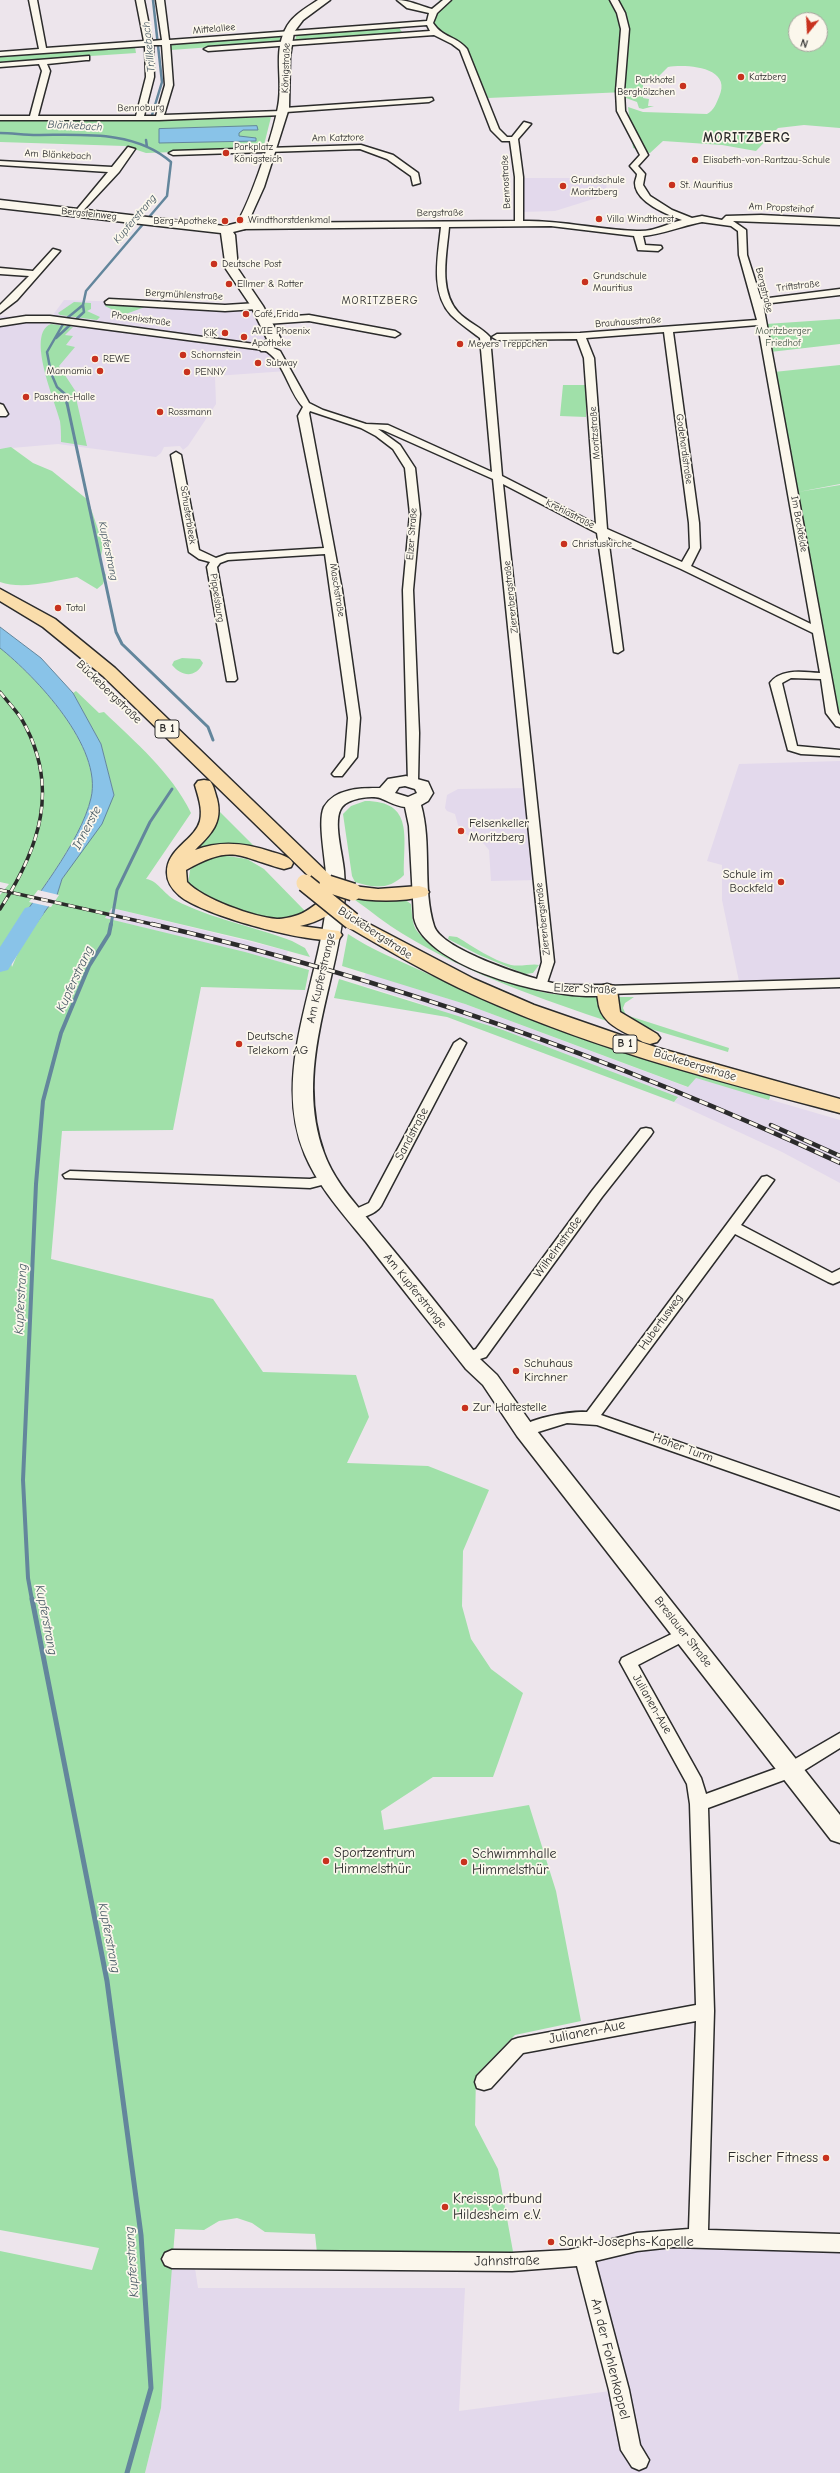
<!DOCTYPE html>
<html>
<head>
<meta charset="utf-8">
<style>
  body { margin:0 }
  #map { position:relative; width:840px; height:2473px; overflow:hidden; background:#ede5ec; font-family:"Comic Neue",sans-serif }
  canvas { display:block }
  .north { position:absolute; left:788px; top:12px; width:40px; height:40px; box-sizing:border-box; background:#fbf7ec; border:1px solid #a8a59f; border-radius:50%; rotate:198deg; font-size:11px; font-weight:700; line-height:16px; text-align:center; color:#2b2b2b }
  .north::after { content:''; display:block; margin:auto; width:14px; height:18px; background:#c8321e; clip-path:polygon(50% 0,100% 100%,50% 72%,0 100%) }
</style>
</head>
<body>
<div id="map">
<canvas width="840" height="2473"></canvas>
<div class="north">N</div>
</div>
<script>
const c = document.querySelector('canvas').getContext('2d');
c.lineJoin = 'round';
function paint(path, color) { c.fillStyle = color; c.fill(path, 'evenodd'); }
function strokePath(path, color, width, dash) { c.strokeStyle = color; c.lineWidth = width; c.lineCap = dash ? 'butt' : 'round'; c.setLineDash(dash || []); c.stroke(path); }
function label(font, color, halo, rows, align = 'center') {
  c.font = font + ' "Comic Neue",sans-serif'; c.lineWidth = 3.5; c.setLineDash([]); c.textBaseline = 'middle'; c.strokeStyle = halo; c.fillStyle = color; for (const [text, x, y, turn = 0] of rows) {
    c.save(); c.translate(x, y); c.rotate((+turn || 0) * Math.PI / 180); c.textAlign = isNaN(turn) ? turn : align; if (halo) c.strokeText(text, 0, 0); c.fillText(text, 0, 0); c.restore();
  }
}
paint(new Path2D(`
  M520,178h87l-1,17 -51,16 -34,1z
  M64,300l193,6 17,33 -8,9 21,23 -72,5 1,28 -28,42 -5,4 -3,-4 -16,1 -3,6 -5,4 -98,-13 -58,5v-133l50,3z
  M840,761v222l-100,3 -18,-86v-35l-15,-4 32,-97z
  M529,788l10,92 -48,1 -2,-31 -5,-6 -20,-11 -6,-8 -3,-11 -8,-3 -2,-3 2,-13 11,-6z
  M112,908l176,43 -4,12 -179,-45z
  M366,972l99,32 222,83 9,-9 144,42v63l-58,-31 -108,-50 4,-4 -267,-98 -49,-15z
  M637,2242l203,1v230h-695l16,-65 9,-139 25,-1 3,20h267l-6,123 159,-21 -34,-134z`), '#e3d9ec');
paint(new Path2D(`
  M438,0h402v128l-36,-3 -26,3 -22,23 -34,-6 -59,-4 -13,12 -17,-5 -5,-41 15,5 64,2c7,-4 9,-10 12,-17 14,-30 -32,-33 -51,-30l-11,11 -14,3v17l6,1 -1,7h6l-11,3 -4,-1 -2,-6 -11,-4 -1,-6 -137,6 -22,-51 -31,-14 -5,-10 14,-21zM796,20h24v24h-24z
  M398,26l4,6 -107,8 2,-6z
  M280,36v6l-109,8 -2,-6z
  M135,47l1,6 -136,9v-5z
  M271,117l-8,32 -117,4 -21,-7 -125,-4v-21h143z
  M74,302l17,1v6l-4,2 13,6 -3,3 -37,-5 -2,-2z
  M106,304l39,3 -22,8 -18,-9z
  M840,319v25l-70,8 -4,-28z
  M51,324l22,3 -8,8 8,1 -7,9 9,2 -16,19 19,29 -2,3 11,48 -26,-4c0,-7 0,-14 -1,-21 -4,-18 -35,-87 -9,-97z
  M840,365v119l-42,8 -24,-120z
  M563,385h23v32l-26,-1z
  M11,447l22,16 19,8 36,29 15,44 -3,19 6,12 -3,9 -6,5 -20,-12c-24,4 -54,13 -77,5v-133z
  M840,485v242l-4,-5 -38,-230z
  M0,648c36,29 103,99 91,150 -10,43 -59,104 -85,142l6,27 10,-24 35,-48 5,-16 17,-25 35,-59 -13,-51 -28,-51 3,-2 23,22 5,-1c31,30 68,61 87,101l-45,66c11,1 18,15 29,21 36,19 78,26 117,41l13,7 5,9 -58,-16 -140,-33 -7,10 140,34 64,18 -4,20 -104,-3 -28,143 -111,1 -11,128 162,40 50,73 93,3 13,42 -22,46 81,3 61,24 -26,61 -1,55 9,33 20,30 32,24 -30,84h-60l-52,34 3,19 145,-25 27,86 25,130 -66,14 -39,40 -1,50 23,44 16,88 -197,-4 -2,-19 -50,-2 -13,-9 -15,-5 -18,3 -15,9 -29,-1 -14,179 -16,65h-145v-222l92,19 7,-22 -99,-18v-1335l9,-11 -9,-2z
  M182,658l18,1 3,4c-7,15 -21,14 -31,2l2,-4z
  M365,801c50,0 38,37 39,74 -15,15 -30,13 -49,7l-3,-6 -9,-62 8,-8z
  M214,806l42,42c-26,-5 -41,-2 -66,4z
  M221,855l26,4 17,10 42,43c-9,2 -20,8 -30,8 -23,1 -68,-23 -88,-36l2,-14 14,-13z
  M356,898c17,0 42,-5 55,6 1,8 1,21 6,27 18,25 105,59 136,63 15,2 30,-1 45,4l5,18 10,7c-72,-24 -145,-49 -210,-89 -17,-10 -32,-23 -48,-34z
  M348,934c24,16 52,27 78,39 110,53 229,84 345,121l-2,6 -73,-22 -8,9 -223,-83 -123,-38z
  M449,936l8,1c17,10 35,23 54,28 10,2 22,-2 28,0l-6,8 -8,1 -46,-19 -31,-16z
  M339,979l164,51 175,67 -4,5 -227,-85 -113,-19z
  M618,997h16l-9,6 -2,5 3,7 103,33 -1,4 -94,-28 -10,-5 -10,-15z`), '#a0e0a9');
const water = new Path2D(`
  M257,126l1,4h-15l-4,3v3l17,2v3l-97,2v-14z
  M0,627l41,31 32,35 28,51 13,51 -12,29 -40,55 -5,16 -35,48 -16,-3c26,-38 75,-98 85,-142 12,-51 -55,-121 -91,-150z`);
paint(water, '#89c3e8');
strokePath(water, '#63869c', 1);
paint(new Path2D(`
  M38,890l21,5 -8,12 -22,-5z`), '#ede5ec');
strokePath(new Path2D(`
  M152,115l10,-33 -9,-82
  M0,133c12,0 24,2 37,2 45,0 98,-5 134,27l-4,34 -81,95 -3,14 -17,14 -19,33 4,21 6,14 8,7 2,10
  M146,140l1,7
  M56,338l28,-26 -1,-7`), '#63869c', 2.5);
strokePath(new Path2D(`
  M67,403l49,229 6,12 86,83 5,13
  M111,925l6,-35 33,-68 22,-33`), '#63869c', 3);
strokePath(new Path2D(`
  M32,1600l-4,-22 -5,-98 13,-296 7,-83 18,-68 28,-67 20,-32 2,-10`), '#63869c', 4);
strokePath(new Path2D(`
  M32,1599l75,382 34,254 10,153 -24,85`), '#63869c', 5);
paint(new Path2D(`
  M33,906l8,2 3,5 -36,57 -8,2v-25l25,-39z`), '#89c3e8');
const street = new Path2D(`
  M29,0h8l9,48 98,-7 -8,-41h8l8,41 10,-1 -6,-40h8l5,40 258,-19 2,-8 -22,-5 -10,-8c12,0 23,6 35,9l11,-9h8l-14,13 -4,10c11,16 22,12 34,26l32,80 8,8h5l12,-15 7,2 -13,15 5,38v44c39,-1 76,9 114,10 17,1 29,-7 45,-11 -14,-5 -47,-18 -47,-37 0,-3 2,-6 2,-9l-7,-8 10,-11 -23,-44 -1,-20 5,-62 -4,-16 -7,-13h8l7,13 4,16 -5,62 1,20 23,44 -10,11 7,8 -2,11 7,11 22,14 20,8 10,-2 20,4 4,-4 35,-1 79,4v6l-107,-4 13,9 1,25 14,44 79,-10v6l-77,9 75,409 2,3v11l-4,-1 -10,-13 -5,-34 -30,-1 -9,5 15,63 43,4v6l-39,-2 -13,-4 -18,-67c11,-15 33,-11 50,-10l-7,-40 -132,-64 -73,-32 15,113 -5,3 -4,-1 -17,-119 -94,-49 51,478 -9,27h-8l-2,-3 7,-24 -49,-483 -110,-49 -5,-1 22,16 15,23 5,46 -7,76 6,143 -1,48 -2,2h-8l-5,-193 7,-76 -5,-46 -12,-19 -17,-13 -15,-8 -51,-17 -1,2 33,177 18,128 -3,39 -15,19h-8l-2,-2 13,-17 3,-39 -23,-164 -97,6 -8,3 -3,4 20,112 -2,2h-8l-20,-114 3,-5 -11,-3 -10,-7 -18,-97 5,-3 5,3 18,95 17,8 11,-4 97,-6 -26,-132 5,-9c-15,-16 -19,-47 -39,-57l-214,-28h-24l-26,4v-6l26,-4h24l219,30 11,5 29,52 14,7 43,14 22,1 104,47 -12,-134c-9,-7 -20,-14 -29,-23 -21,-23 -13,-59 -10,-88l-200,2 -4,-3 4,-3 274,-2v-44l-5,-36h-8l-11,-11 -31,-80 -8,-6 -18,-9 -226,16 -4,-2 4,-2 222,-16 -3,-6 -257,19 3,41 -9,30 117,-4 3,-3 148,-10 1,2 -4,2 -143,10 -3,3 -124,5h-159v-4h30l12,-45 -3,-7 -39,3v-4l89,-7v4h-3l-39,4 3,7 -12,45h98l10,-39 -1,-31 -145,10v-4l39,-3zM153,45h9l3,40 -9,31h-12l10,-39zM702,222l29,4 7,5 1,24 18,65 -177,13 -83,1 -5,3 5,3 80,-1 7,19 12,166 -94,-48 -12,-139c-9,-10 -23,-15 -32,-25 -20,-22 -11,-59 -9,-85l102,-1 83,10 4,14 20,1 4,-3 -1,-2 -16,-1 -2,-9c21,-2 38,-10 59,-14zM758,325l53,299 -120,-58 9,-18 -1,-25 -26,-191zM664,332l25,191 1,25 -8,14 -75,-33 -13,-171 -8,-20z
  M361,145l32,10 25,18 2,10 -7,2 -2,-9 -24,-17 -27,-10 -187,6 -4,-2 4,-2z
  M128,147l7,2 -16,23 -41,44 -4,-3 34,-41 -108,-7v-4l112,6z
  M53,249l7,2 -43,49 -17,13v-8l29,-29 -29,-2v-6l33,3z
  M109,299l116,6 32,-2 5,3 -5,3 -32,2 -119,-7 -1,-2z
  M309,315l86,16 5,3 -5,3 -86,-16 -43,3 -5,-3 5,-3z
  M0,404l3,1 5,9 -2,2h-6z
  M840,979v8l-233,7 -6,-4 6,-4z
  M460,1039l6,4 -85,163c-5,8 -23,15 -32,12l-2,-3 2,-3 20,-9 85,-160z
  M646,1128l5,1 2,3 -2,3 -49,62 -116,160 -18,6 -5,-1 -2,-4 2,-4 13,-5 116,-158 49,-62z
  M70,1171l240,8 18,-4 7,4 -2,3 -23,6 -245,-10 -2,-3z
  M767,1176l7,4 -33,45 91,48 8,-4v12l-7,3 -5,-2 -93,-48 -134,181 239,83v12l-243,-85 -30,-2 -42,13 -5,-1 -3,-4c8,-13 55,-20 70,-19l175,-235z
  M684,1628l6,2 2,4 -2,4 -52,27 63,113 5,16 77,-28 57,-33v15l-45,28 -87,32 6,203 -6,219 132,4v18l-167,-5 -36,4 -42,10 34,129 11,55 9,15 -3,7 -7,3 -7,-3 -11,-17 -12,-60 -32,-124 -65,5 -340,-3 -7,-3 -3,-6 3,-6 7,-3 340,3 57,-3 68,-17 52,-4 7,-208 -173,32 -32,35 -7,2 -7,-2 -2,-6 2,-6 35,-36 6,-2 178,-33 -6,-201 -3,-20 -67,-122 2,-4z`);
const secondary = new Path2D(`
  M318,0h12l-27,20 -9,12 -4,25 -1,51 -25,79 -19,42 -12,3 2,3 3,34 25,37 18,33 -10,12h-10l-2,-3 8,-9 -16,-33 -25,-37 -5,-36 -221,-25v-8l225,26 12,-3c14,-23 39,-96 42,-123 3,-23 -5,-48 6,-70 6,-14 21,-22 33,-30z
  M406,776l22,6 5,11 -5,8 -7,4c11,39 1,82 13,121 7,24 100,54 124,58 16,2 33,1 49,1l6,1 3,4 -3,4c-45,11 -188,-24 -199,-76l-5,-92 -4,-19c-10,-1 -17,-6 -25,-9 -10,-3 -32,1 -38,9 -10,13 1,48 2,64 1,12 1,25 0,37 -9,82 -50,162 -20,245 11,31 36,55 56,81 34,41 68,83 100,125l17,16 36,51 307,389v28l-9,-3 -314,-404 -34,-51 -17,-16c-33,-42 -67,-84 -100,-127 -22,-27 -47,-54 -61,-87 -35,-84 16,-174 22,-259 2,-23 -11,-73 -3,-89 11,-19 37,-19 56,-19l8,-9zM405,786l10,3 2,4 -9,4 -13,-4 4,-6z`);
const highway = new Path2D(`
  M0,589l55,30 60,49 220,212 3,4 -3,4h-14l-218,-212 -60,-49 -43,-26z
  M204,780l6,1c4,5 5,12 7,18 6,24 -6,35 -22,51 26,-10 51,-7 77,2 7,2 17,4 21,11l-2,4 -7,2c-46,-12 -50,-26 -98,1l1,12c16,17 66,35 90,37 6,0 15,-2 21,-4 16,-5 28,-25 45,-21l3,4c-11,16 -28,24 -46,28l39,5 3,4 -3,4c-26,7 -139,-25 -159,-43 -7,-6 -13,-13 -13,-23 -1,-24 28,-33 33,-52 3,-12 -2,-25 -5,-36l3,-4z
  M353,886l25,3 41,-3 7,2 3,4 -3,4c-25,6 -55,6 -80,0l-3,-4 3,-4z
  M352,915l122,64 60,26 124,43 182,51v14c-129,-34 -261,-68 -381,-125 -39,-19 -77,-41 -114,-63l-3,-4 3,-4z
  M607,984l7,2 3,4 3,22 37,22 3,4 -3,4 -7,2 -7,-2c-19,-11 -43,-17 -45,-42 -1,-6 -1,-9 2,-14z`);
strokePath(street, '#2b2b2b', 3);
strokePath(secondary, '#2b2b2b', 3);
strokePath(highway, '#2b2b2b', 3);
paint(street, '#fbf7ec');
paint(secondary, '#fbf7ec');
paint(highway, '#faddab');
const railFar1 = new Path2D(`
  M0,692c7,9 15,17 21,26 40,68 19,130 -21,191
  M0,890l156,35`);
const rail = new Path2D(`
  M152,924c237,55 467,136 688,239
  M771,1125l69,31`);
strokePath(railFar1, '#2b2b2b', 3.5);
strokePath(rail, '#2b2b2b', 4.5);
strokePath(railFar1, '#fbf7ec', 2.5, [7]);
strokePath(rail, '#fbf7ec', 3, [9]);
const highwayBridge = new Path2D(`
  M305,883l47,38
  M328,884l25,8`);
strokePath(highwayBridge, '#2b2b2b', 20, []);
strokePath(highwayBridge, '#faddab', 17);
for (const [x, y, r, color] of [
  [741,77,4,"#c8321e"],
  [683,86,4,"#c8321e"],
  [226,153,4,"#c8321e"],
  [695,160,4,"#c8321e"],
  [672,185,4,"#c8321e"],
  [563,186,4,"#c8321e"],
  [599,219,4,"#c8321e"],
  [240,220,4,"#c8321e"],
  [225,221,4,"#c8321e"],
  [214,264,4,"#c8321e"],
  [585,282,4,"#c8321e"],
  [229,284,4,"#c8321e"],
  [246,314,4,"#c8321e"],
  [225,333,4,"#c8321e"],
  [244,337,4,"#c8321e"],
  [460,344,4,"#c8321e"],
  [183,355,4,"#c8321e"],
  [95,359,4,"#c8321e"],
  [258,363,4,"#c8321e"],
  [100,371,4,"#c8321e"],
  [187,372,4,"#c8321e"],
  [26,397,4,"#c8321e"],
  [160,412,4,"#c8321e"],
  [564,544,4,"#c8321e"],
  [58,608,4,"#c8321e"],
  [461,831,4,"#c8321e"],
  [781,882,4,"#c8321e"],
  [239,1044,4,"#c8321e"],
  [516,1371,4,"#c8321e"],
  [465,1408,4,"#c8321e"],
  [326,1861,4,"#c8321e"],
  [464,1862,4,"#c8321e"],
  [826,2158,4,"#c8321e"],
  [445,2207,4,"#c8321e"],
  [551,2242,4,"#c8321e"]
]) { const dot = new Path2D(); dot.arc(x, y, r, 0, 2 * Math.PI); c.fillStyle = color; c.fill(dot); strokePath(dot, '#fbf7ec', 1.5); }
label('10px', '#2b2b2b', '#fbf7ec', [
  ["Mittelallee",214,29,-5],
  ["Königstraße",286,68,-88],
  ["Bennoburg",141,108,-1],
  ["Am Katztore",338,138,-1],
  ["Am Blänkebach",58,155,3],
  ["Bennostraße",506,182,-93],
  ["Am Propsteihof",781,208,3],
  ["Bergstraße",440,213,-1],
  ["Bergsteinweg",89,214,6],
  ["Triftstraße",798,286,-7],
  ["Bergstraße",764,290,76],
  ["Bergmühlenstraße",184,295,3],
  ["Phoenixstraße",141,319,8],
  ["Brauhausstraße",628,322,-4],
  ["Moritzstraße",595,433,-94],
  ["Godehardistraße",684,449,82],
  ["Krehlastraße",570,514,27],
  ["Schusterbleek",188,515,81],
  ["Im Bockfelde",799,524,80],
  ["Elzer Straße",412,534,-86],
  ["Maschstraße",337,590,81],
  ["Zierenbergstraße",511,597,-96],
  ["Pippelsburg",217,598,81],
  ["Zierenbergstraße",543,919,-96]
]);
label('10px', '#2b2b2b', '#fbf7ec', [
  ["Katzberg",749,77],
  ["Parkhotel",675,80,"right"],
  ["Berghölzchen",675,92,"right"],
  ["Parkplatz",234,147],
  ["Königsteich",234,159],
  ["Elisabeth-von-Rantzau-Schule",703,160],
  ["Grundschule",571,180],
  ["Moritzberg",571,192],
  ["St. Mauritius",680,185],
  ["Villa Windthorst",607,219],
  ["Windthorstdenkmal",248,220],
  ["Berg-Apotheke",217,221,"right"],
  ["Deutsche Post",222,264],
  ["Grundschule",593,276],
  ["Mauritius",593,288],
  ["Ellmer & Rotter",237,284],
  ["Café Frida",254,314],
  ["AVIE Phoenix",252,331],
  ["Apotheke",252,343],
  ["KiK",217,333,"right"],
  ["Meyers Treppchen",468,344],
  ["Schornstein",191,355],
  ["REWE",103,359],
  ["Subway",266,363],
  ["Mannamia",92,371,"right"],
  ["PENNY",195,372],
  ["Paschen-Halle",34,397],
  ["Rossmann",168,412],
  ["Christuskirche",572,544],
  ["Total",66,608]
], 'left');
label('10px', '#48584a', '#fbf7ec', [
  ["Moritzberger",783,331],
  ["Friedhof",783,343]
]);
label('italic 11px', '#475964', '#fbf7ec', [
  ["Trillkebach",149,47,-96],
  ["Blänkebach",75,126,3],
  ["Kupferstrang",135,219,-50],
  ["Kupferstrang",108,551,78]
]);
c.letterSpacing = '1px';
label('11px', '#2b2b2b', '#fbf7ec', [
  ["MORITZBERG",380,301]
]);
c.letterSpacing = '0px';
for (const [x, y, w] of [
  [167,729,24],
  [625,1044,24]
]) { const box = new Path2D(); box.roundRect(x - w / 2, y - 9, w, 18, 3); c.fillStyle = '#fbf7ec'; c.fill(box); strokePath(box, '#2b2b2b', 1); }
label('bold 11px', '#2b2b2b', null, [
  ["B 1",167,729],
  ["B 1",625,1044]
]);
label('12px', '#2b2b2b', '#fbf7ec', [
  ["Bückebergstraße",109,692,44],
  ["Bückebergstraße",375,933,33],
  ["Am Kupferstrange",321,978,-77],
  ["Elzer Straße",585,989,2],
  ["Bückebergstraße",695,1065,17],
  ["Sandstraße",412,1134,-62],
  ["Wilhelmstraße",558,1247,-54],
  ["Am Kupferstrange",415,1291,51],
  ["Hubertusweg",661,1322,-54],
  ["Hoher Turm",683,1448,20],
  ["Breslauer Straße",683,1632,52],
  ["Julianen-Aue",652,1704,60]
]);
label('12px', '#2b2b2b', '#fbf7ec', [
  ["Felsenkeller",469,824],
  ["Moritzberg",469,838],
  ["Schule im",773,875,"right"],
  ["Bockfeld",773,889,"right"],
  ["Deutsche",247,1037],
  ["Telekom AG",247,1051],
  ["Schuhaus",524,1364],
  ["Kirchner",524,1378],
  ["Zur Haltestelle",473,1408]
], 'left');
c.letterSpacing = '1px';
label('bold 13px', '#2b2b2b', '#fbf7ec', [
  ["MORITZBERG",747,138]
]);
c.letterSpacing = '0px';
label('italic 13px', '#475964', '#fbf7ec', [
  ["Innerste",87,828,-62],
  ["Kupferstrang",75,979,-65],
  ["Kupferstrang",21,1299,-87],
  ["Kupferstrang",46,1620,79],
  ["Kupferstrang",109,1938,79],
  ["Kupferstrang",132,2262,-94]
]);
label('14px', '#2b2b2b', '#fbf7ec', [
  ["Sportzentrum",334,1853],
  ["Himmelsthür",334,1869],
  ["Schwimmhalle",472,1854],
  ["Himmelsthür",472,1870],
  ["Fischer Fitness",818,2158,"right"],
  ["Kreissportbund",453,2199],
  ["Hildesheim e.V.",453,2215],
  ["Sankt-Josephs-Kapelle",559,2242]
], 'left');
label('14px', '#2b2b2b', '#fbf7ec', [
  ["Julianen-Aue",587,2032,-11],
  ["Jahnstraße",507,2261,-1],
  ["An der Fohlenkoppel",610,2359,76]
]);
</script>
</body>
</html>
